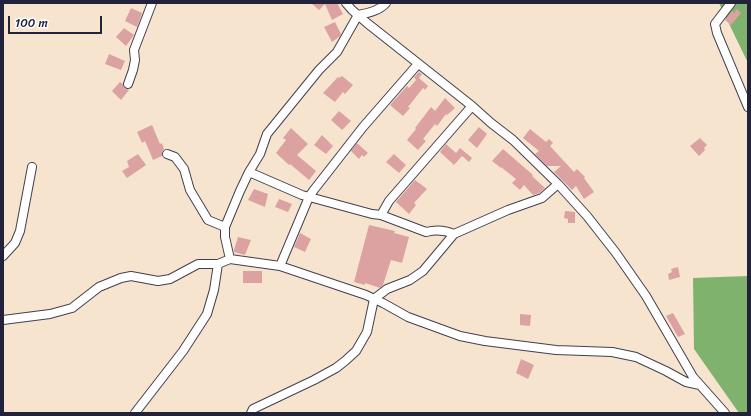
<!DOCTYPE html>
<html>
<head>
<meta charset="utf-8">
<style>
  body { margin:0 }
  #map { position:relative; width:751px; height:416px; overflow:hidden; background:#f7e4cf; font-family:Sriracha,sans-serif }
  canvas { display:block }
  .frame { position:absolute; inset:0; border:4px solid #22223b; pointer-events:none }
  .scale { position:absolute; left:8px; top:16px; width:94px; height:18px; box-sizing:border-box; border:2px solid #22223b; border-top:0; padding-left:5px; font-size:12px; line-height:14px; white-space:nowrap; color:#22223b; -webkit-text-stroke:3px #fff; paint-order:stroke }
</style>
</head>
<body>
<div id="map">
<canvas width="751" height="416"></canvas>
<div class="frame"></div>
<div class="scale">100 m</div>
</div>
<script>
const c = document.querySelector('canvas').getContext('2d');
c.lineJoin = 'round';
function paint(path, color) { c.fillStyle = color; c.fill(path, 'evenodd'); }
function strokePath(path, color, width, dash) { c.strokeStyle = color; c.lineWidth = width; c.lineCap = dash ? 'butt' : 'round'; c.setLineDash(dash || []); c.stroke(path); }
paint(new Path2D(`
  M719,3h29v60z
  M748,276v137h-9l-45,-64 -1,-71z`), '#7eb26d');
paint(new Path2D(`
  M311,3h26l6,11 -11,6 -7,-16 -6,6z
  M131,8l11,5 -5,14 -12,-6z
  M737,9l4,4 -10,12 -6,-5 7,-9 2,2z
  M335,22l6,12 -1,2 -8,6 -8,-15z
  M124,28l10,7 -8,11 -10,-9z
  M109,54l16,7 -4,9 -16,-6z
  M419,72l3,2 -3,4 9,8 -3,4 -2,-2 -15,19 2,1 -7,8 -13,-11 17,-19 2,2 7,-8 -2,-3z
  M342,76l11,9 -8,9 -2,-2 -8,10 -12,-9 15,-16 1,1z
  M120,82l3,2 1,4 5,2 -8,10 -9,-9z
  M445,98l10,10 -8,7 -1,-1 -9,12 -2,-2 -12,15 3,2 -8,9 -11,-10 9,-11 -1,-1 16,-21 4,4z
  M339,111l12,10 -9,9 -11,-10z
  M152,125l8,19 2,-1 2,6 -2,3v4l-9,4 -8,-19 -3,2 -5,-11z
  M479,127l8,7 -10,14 -9,-8z
  M291,128l17,16 -11,11 19,16 -7,9 -19,-16 -1,1 -13,-12 10,-13 -3,-2z
  M530,129l16,13 3,-3 4,4 -3,3 24,26 3,-3 8,8 -1,1 10,14 -10,7 -8,-13 -4,4 -18,-18 7,-6h-14l-12,-12 4,-3 -16,-13z
  M322,135l11,11 -7,8 -12,-9z
  M700,138l7,7 -3,3 1,2 -6,6 -9,-10z
  M357,143l11,10 -4,4 -2,-2 -3,4 -8,-8z
  M446,144l10,9 4,-5 12,10 -3,4 -7,-6 -8,9 -14,-13z
  M503,149l30,26 -1,1 13,12 -6,5 -6,2 -9,-10 -4,5 -8,-7 4,-4 -15,-12v1l-9,-7z
  M138,154l8,11 -19,13 -5,-7 7,-4 -2,-6z
  M394,154l12,11 -7,8 -13,-11z
  M415,180l12,9 -13,14 2,2 -7,9 -13,-12z
  M254,189l14,5 -3,13 -17,-7z
  M279,199l13,5 -4,8 -13,-5z
  M565,211l10,1v11h-7v-4l-4,-1z
  M369,225l26,6 -1,2 15,4 -7,26 -11,-3 -8,25 -3,3 -15,-5v2l-11,-3z
  M300,233l11,6 -6,13 -11,-5z
  M238,237l13,3 -6,15 -11,-3v-2z
  M678,267l2,10 -11,3 -1,-6 4,-2 -1,-3z
  M243,271h19v12h-19z
  M673,313l12,21 -7,3 -12,-21z
  M520,314l11,1 -1,11 -10,-1z
  M521,359l13,6 -6,14 -12,-6z`), '#dba2a1');
const minor = new Path2D(`
  M346,3l6,7 15,13 105,83 19,17 22,17 45,44 29,32 29,37 30,43 47,81 32,36
  M731,3l-16,21 2,9 31,74
  M128,84l5,-14 2,-10 -1,-10 18,-47
  M167,154l8,3 9,12 6,21 18,30 17,7
  M249,172l53,23 70,19 9,1 45,17c8,-2 19,-2 28,2
  M381,215l8,-14 83,-95
  M3,256l12,-13 5,-12 12,-64
  M230,259l-5,-22v-10l15,-36 9,-19 11,-18 7,-20 52,-64 18,-18 21,-37c10,-2 21,-4 28,-12
  M280,266l29,-69 4,-6 50,-64 55,-63
  M3,320l47,-6 22,-6 27,-21 22,-9 10,-2 27,5 12,-2 28,-15h20l12,-5 50,7 86,29 17,8 25,14 52,19 25,5 71,9 56,2 24,5 30,14 20,11 14,3
  M135,413l48,-62 24,-37 7,-24 4,-26
  M251,413l2,-4 61,-29 22,-12 9,-7 11,-10 11,-19 7,-33 13,-10 23,-9 13,-9 31,-37 54,-24 34,-12 16,-14`);
strokePath(minor, '#423f51', 10);
strokePath(minor, '#fff', 8);
</script>
</body>
</html>
